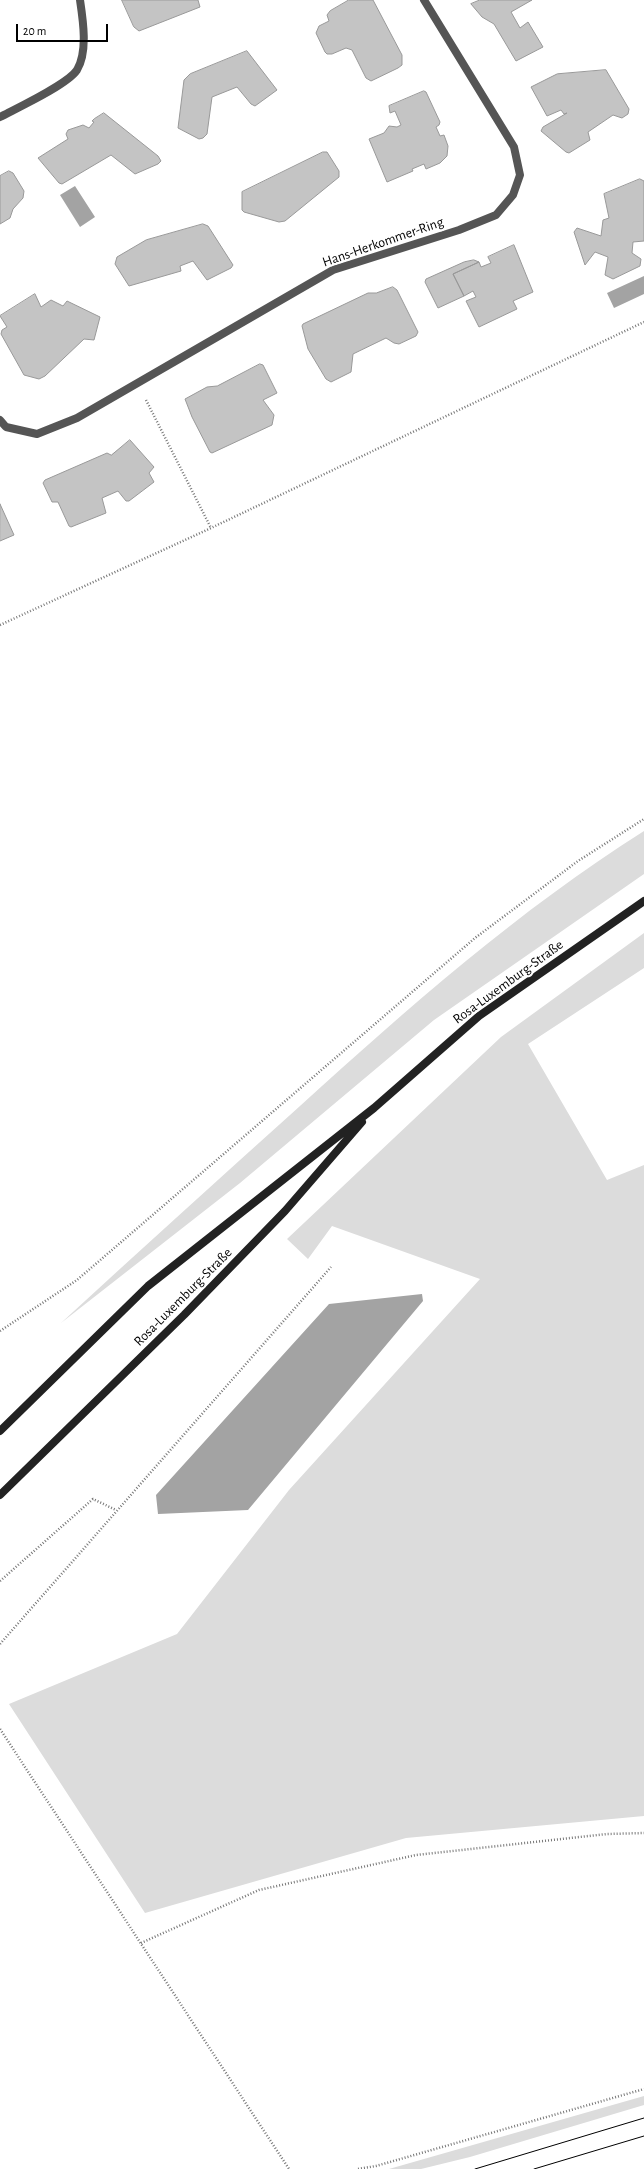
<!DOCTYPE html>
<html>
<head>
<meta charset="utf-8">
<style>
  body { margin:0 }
  #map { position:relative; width:644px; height:2169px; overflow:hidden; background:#fff; font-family:"Alegreya Sans",sans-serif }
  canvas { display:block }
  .scale { position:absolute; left:16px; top:24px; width:92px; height:18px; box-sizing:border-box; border:2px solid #000; border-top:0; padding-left:5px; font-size:12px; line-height:14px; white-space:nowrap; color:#000; -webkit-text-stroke:3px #fff; paint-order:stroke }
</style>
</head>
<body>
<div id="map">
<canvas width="644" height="2169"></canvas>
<div class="scale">20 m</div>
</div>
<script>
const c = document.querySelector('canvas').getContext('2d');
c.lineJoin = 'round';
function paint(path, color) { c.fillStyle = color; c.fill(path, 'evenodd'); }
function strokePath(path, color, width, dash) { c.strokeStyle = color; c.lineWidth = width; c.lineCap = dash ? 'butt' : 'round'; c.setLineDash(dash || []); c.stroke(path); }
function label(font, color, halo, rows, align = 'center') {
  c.font = font + ' "Alegreya Sans",sans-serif'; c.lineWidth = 4; c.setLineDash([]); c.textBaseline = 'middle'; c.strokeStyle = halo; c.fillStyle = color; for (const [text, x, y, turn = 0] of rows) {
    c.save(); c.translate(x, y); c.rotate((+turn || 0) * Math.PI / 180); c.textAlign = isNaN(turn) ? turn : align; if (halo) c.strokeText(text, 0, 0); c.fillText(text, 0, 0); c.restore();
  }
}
paint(new Path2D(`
  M644,831v43l-210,146 -194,163 -179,140c79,-73 159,-145 239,-217 109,-99 219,-196 344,-275z
  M644,933v35l-116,76 79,136 37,-15v651l-238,22 -261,75 -136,-209 168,-70 112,-144 191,-211 -148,-53 -24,33 -21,-20 214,-202z
  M644,2096v9l-174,52 -49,12h-32z`), '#dcdcdc');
paint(new Path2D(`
  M75,186l20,31 -15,10 -20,-32z
  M644,276v18l-30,14 -7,-15z
  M422,1294l1,7 -175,209 -90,4 -2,-19 173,-191z`), '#a3a3a3');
const building = new Path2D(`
  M122,0h76l2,7 -61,24 -5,-4z
  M349,0h24l29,55v10l-4,3 -27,13 -5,-3 -14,-28 -6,-2 -14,6h-5l-2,-2 -9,-19 3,-7 10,-5 -2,-6 3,-4z
  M480,0h52l-21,12 9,16 8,-6 15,25 -27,14 -22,-37 -12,-7 -11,-13z
  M247,51l30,39 -22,16 -4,-2 -14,-17 -25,10 -5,37 -4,4 -4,1 -21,-11 6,-48 6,-6z
  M606,70l23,39 -1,5 -6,4 -9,-3 -25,17 2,8 -21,13 -3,-1 -25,-21 2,-4 24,-14 -3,1 -3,-4 -14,6 -16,-29 26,-13z
  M424,91l2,1 14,30 -1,3 -3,2 4,9 4,-1 4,11 -1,10 -7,7 -14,6 -2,-5 -12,5 1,2 -26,11 -18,-43 15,-6 5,-7 8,1 4,-2 -6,-14 -5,2 -1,-7z
  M104,113l54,43 3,5 -3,3 -23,10 -24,-19 -49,29 -3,-1 -21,-25 30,-19 -2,-5 2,-4 15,-5 6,3 5,-6 -2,-1 2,-2z
  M323,152h4l12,19v6l-54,44 -6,1 -35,-10 -2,-2v-18z
  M9,171l4,2 11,18 -1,7 -10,11 -3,9 -10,6v-48z
  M640,179l4,2v60l-11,1 -1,11 9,6 -1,7 -27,13 -8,-4 3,-18 -13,-5 -10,13 -11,-33 3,-4 24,8 2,-16 6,-2 -5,-24z
  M203,224l5,2 25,39 -2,3 -24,12 -14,-19 -13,5 1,5 -52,15 -14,-22 2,-7 29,-17z
  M514,245l19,47 -20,9 4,8 -38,18 -13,-26 10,-4 -3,-6 -9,5 -11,-22 26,-12 2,5 10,-4 -3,-6z
  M474,260l5,2 -26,12 11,22 -26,12 -13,-26 1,-3 38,-17z
  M393,287l4,3 21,42 -2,4 -17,8 -5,-1 -8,-5 -33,16 -2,18 -20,10 -5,-3 -18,-30 -6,-23 1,-2 65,-31h8z
  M35,294l6,13 10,-7 12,6 4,-5 33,16 -6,23 -10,-1 -39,37 -6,3 -15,-4 -23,-41 1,-4 5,-3 -7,-11z
  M260,364l3,1 14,28 -14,7 11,15 -2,10 -60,28 -2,-1 -18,-35 -7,-18 22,-12 10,-1z
  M130,440l24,27 -5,6 5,9 -25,19h-3l-8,-10 -16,7 4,15 -35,14 -2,-1 -11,-24h-6l-9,-19 2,-3 62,-27 4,2z
  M0,504l14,31 -14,6z`);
paint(building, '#c4c4c4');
strokePath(building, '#999', 1);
strokePath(new Path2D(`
  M146,400l65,128
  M0,625l211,-97 433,-206
  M0,1331l77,-51 398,-342 103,-77 66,-42
  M0,1581l93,-82 23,11
  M0,1644l331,-377
  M0,1729l289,440
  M141,1943l118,-53 157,-35 191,-21 37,-1
  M358,2169l18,-3 268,-77`), '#777', 2.5, [1, 2]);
strokePath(new Path2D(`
  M0,117c17,-9 67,-32 77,-47 11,-18 6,-50 3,-70
  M0,420l6,7 31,7 40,-16 256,-148 126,-40 37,-15 17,-20 7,-20 -6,-28 -90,-147`), '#555', 8);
strokePath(new Path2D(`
  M0,1431l148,-145 226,-178 105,-92 165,-115
  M0,1495l184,-180 101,-104 77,-89`), '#222', 8);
strokePath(new Path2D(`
  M475,2169l169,-51
  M534,2169l110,-33`), '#000', 1);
label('14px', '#000', '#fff', [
  ["Hans-Herkommer-Ring",383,242,-19],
  ["Rosa-Luxemburg-Straße",508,982,-36],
  ["Rosa-Luxemburg-Straße",183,1297,-45]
]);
</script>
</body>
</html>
